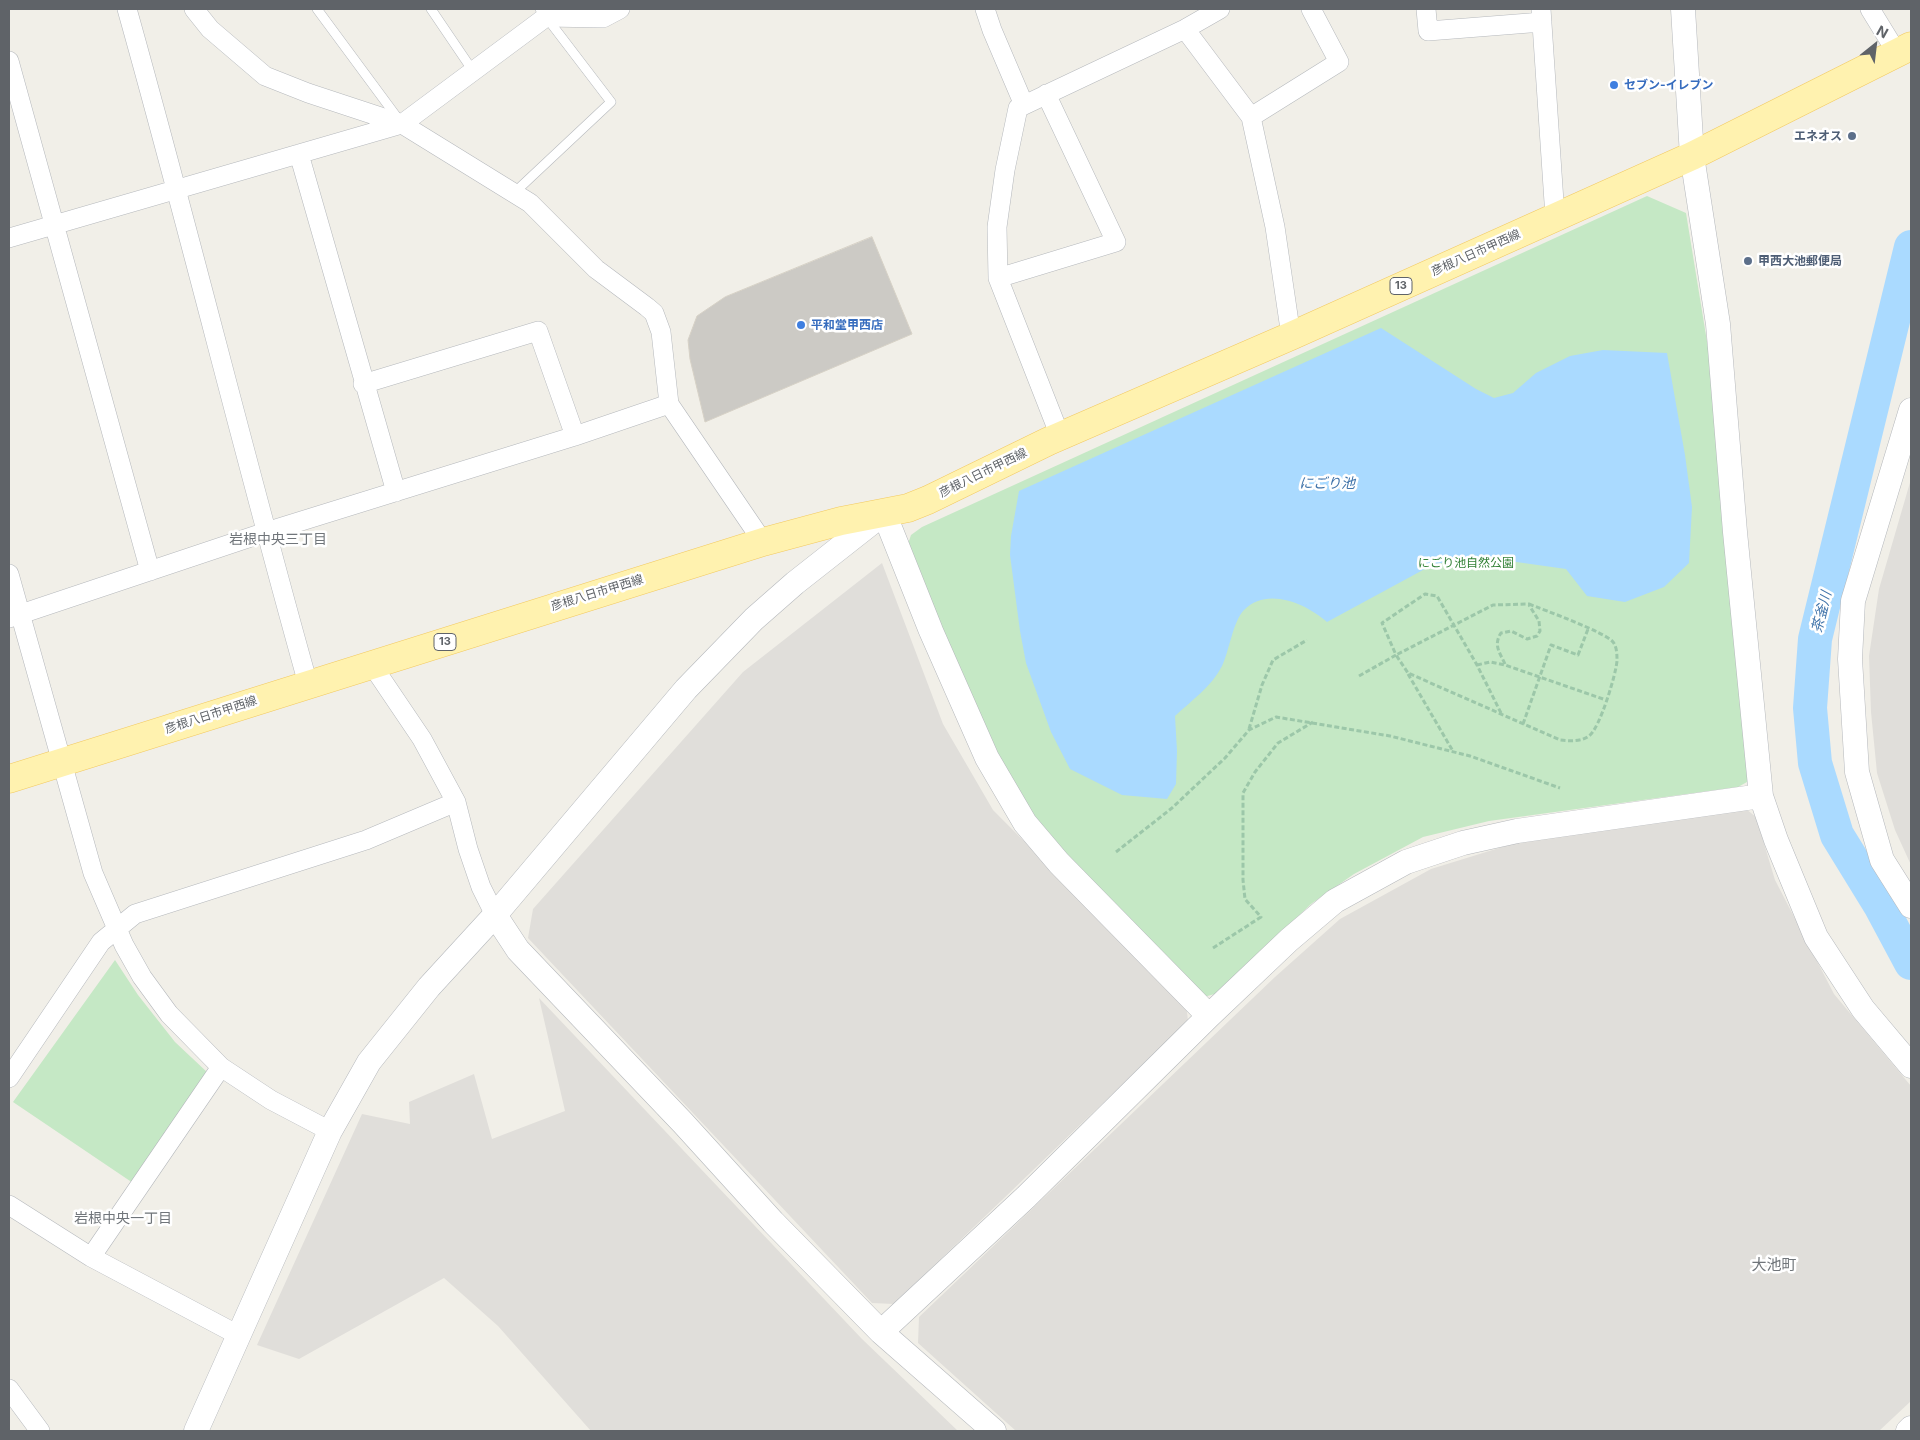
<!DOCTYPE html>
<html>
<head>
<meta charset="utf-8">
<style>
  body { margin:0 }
  #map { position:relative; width:1920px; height:1440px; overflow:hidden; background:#f1efe8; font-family:Inter,sans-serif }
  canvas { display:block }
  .frame { position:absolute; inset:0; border:10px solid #5f6368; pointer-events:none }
  .north { position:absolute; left:1850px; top:20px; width:50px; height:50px; -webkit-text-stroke:4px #fff; paint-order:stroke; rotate:29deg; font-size:14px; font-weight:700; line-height:20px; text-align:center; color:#5f6368 }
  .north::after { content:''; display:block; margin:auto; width:18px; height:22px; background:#5f6368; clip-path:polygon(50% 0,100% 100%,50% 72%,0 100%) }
</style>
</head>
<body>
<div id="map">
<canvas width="1920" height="1440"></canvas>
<div class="frame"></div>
<div class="north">N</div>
</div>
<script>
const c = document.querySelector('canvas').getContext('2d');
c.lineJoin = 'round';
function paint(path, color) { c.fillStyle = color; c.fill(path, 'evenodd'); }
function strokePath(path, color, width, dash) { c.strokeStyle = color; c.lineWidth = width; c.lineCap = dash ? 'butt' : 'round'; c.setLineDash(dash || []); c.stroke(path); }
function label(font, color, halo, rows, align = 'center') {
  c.font = font + ' Inter,"Noto Sans JP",sans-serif'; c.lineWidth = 5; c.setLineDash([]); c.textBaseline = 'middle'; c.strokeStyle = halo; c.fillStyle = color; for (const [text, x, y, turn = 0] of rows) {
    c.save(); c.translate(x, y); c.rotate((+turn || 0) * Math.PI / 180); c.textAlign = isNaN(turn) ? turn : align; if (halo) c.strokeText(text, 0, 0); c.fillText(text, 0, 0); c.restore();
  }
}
paint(new Path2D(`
  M1911,479v386l-16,-35 -18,-57 -6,-61 -2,-56 10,-67z
  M882,563l61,161 50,86 193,194 2,17 -294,283 -22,-1 -344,-365 5,-29 210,-237z
  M1746,809l10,8 19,63 59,114 77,92v315l-32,30h-863l-98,-88 1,-26 356,-340 65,-58 91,-50 81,-25z
  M539,998l323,341 96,92h-367l-93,-105 -54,-48 -145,81 -42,-14 105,-231 48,10 -1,-22 65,-28 18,65 73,-28z`), '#e0deda');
paint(new Path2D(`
  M1647,196l39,17 25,153 40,404 -4,12 -9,5 -249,34 -66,16 -69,37 -43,30 -93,89 -14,4 -161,-168 -42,-62 -94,-220 4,-12 11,-8z
  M115,960l23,35 37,47 33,31 -75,110 -120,-81z`), '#c5e8c5');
paint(new Path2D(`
  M1381,328l95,61 18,9 19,-5 23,-20 34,-17 33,-6 64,3 18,102 7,52 -3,56 -25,24 -39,15 -38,-6 -21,-27 -85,-12 -47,7 -107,58c-20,-18 -60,-36 -83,-12 -11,11 -15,42 -22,56 -10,20 -31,35 -47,50l2,35 -1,33 -9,15 -45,-4 -52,-26 -19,-37 -25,-69 -6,-32 -10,-76 1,-19 8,-45z`), '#aadaff');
strokePath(new Path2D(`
  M1911,247l-96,392 -5,69 5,55 22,72 43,70 31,58`), '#aadaff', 34);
const building = new Path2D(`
  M872,237l40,97 -207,88 -15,-63 -2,-19 9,-24 28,-19z`);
paint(building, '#cccac5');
strokePath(building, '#d6d1c6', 1);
const service = new Path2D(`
  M317,9l82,111
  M431,9l42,62
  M514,193l97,-91 -71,-93`);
const minor = new Path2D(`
  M127,9c63,224 118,451 181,675
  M194,9l16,20 55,47 43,17 94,31 128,79 66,66 51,38 7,6 7,19 8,72 94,138
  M985,9l7,21 32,75
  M1426,9l2,22 114,-9
  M1541,9l14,208
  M1870,9l27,44
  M1185,29l66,88 24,110 16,109
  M9,61l141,510
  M1251,117l88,-55 -28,-53
  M299,154l97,338
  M9,238l393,-114 144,-107 57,1 17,-9
  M998,278l118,-36 -70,-148
  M363,384l175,-53 37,105
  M1060,436l-62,-158 -1,-51 8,-57 13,-62 167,-79 35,-20
  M9,574l84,299 31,72 18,32 27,37 52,53 50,33 59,31
  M9,618l257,-86 309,-96 94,-32
  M372,665l50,74 34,63 12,47 13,38 14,28
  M9,1078l92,-136 34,-28 231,-74 90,-38
  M9,1205l82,52 149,79
  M91,1257l130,-190
  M9,1389l31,42`);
const tertiary = new Path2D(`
  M1683,9l9,147 26,168 17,208 26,264 15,44 40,97 47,72 48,57
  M1911,410l-58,191 -3,58 7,113 25,88 29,46
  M495,915l23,35 165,173 90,99 108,110 113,99
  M881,1332l145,-135 183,-181 80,-76 46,-39 71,-39 57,-19 54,-12 244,-35
  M196,1431l134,-300 39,-69 60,-75 66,-72 191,-226 68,-70 41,-36 89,-70 47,118 56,127 38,65 34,40 150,153
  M1908,1431l3,-3`);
const primary = new Path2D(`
  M9,779l754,-237 78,-21 67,-13 20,-8 121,-59 242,-105 401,-180 219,-110`);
strokePath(service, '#b5b8bc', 10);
strokePath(minor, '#b5b8bc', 20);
strokePath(tertiary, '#b5b8bc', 25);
strokePath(primary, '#f2c960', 29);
strokePath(new Path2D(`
  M1529,604c15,6 76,28 84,38 4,5 4,13 4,19 -1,13 -17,67 -28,75 -8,6 -20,5 -29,4l-152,-67 -12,-18 97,-50z
  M1505,664c-5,-11 -12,-19 -4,-31l10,-2 16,8 10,-3 3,-5 -1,-10 -10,-16
  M1477,665l13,-3 15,3 101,35
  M1408,674l46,79
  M1359,676l37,-21 -14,-32 43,-29 12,2 40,69 24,48
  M1523,724l28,-79 27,10 10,-26
  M1249,729l13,-44 11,-25 34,-20
  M1116,852l56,-44 53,-50 24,-28 27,-13 114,19 80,20 90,32
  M1213,948l48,-31 -16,-18 -2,-19v-87l12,-21 23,-29 35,-21`), '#9cc7a9', 3, [5, 2.5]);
strokePath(service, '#fff', 9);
strokePath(minor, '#fff', 19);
strokePath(tertiary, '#fff', 24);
strokePath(primary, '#fff2af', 28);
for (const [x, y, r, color] of [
  [1614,85,5,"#3f7fe0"],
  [1852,136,5,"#5c6f8a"],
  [1748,261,5,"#5c6f8a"],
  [801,325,5,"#3f7fe0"]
]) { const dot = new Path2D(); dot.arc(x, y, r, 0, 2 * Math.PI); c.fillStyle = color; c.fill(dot); strokePath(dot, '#fff', 2); }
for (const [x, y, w] of [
  [1401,286,22],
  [445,642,22]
]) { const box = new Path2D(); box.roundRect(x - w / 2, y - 8.5, w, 17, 4); c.fillStyle = '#fff'; c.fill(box); strokePath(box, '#5f6368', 1); }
label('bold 11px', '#5f6368', null, [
  ["13",1401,286],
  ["13",445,642]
]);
label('bold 12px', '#366cbe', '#fff', [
  ["セブン-イレブン",1624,85],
  ["平和堂甲西店",811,325]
], 'left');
label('bold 12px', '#4e5e75', '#fff', [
  ["エネオス",1842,136],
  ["甲西大池郵便局",1758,261,"left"]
], 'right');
label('12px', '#5f6368', '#fff', [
  ["彦根八日市甲西線",1476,253,-24],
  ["彦根八日市甲西線",983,473,-26],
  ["彦根八日市甲西線",597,593,-17],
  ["彦根八日市甲西線",211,715,-18]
]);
label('12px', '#348238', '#fff', [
  ["にごり池自然公園",1466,563]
]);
label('italic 14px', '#4174aa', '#fff', [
  ["にごり池",1327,484],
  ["茶釜川",1822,612,-76]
]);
label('14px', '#70757a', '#fff', [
  ["岩根中央三丁目",278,540],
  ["岩根中央一丁目",123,1219]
]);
label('15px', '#70757a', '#fff', [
  ["大池町",1774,1265]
]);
</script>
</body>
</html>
